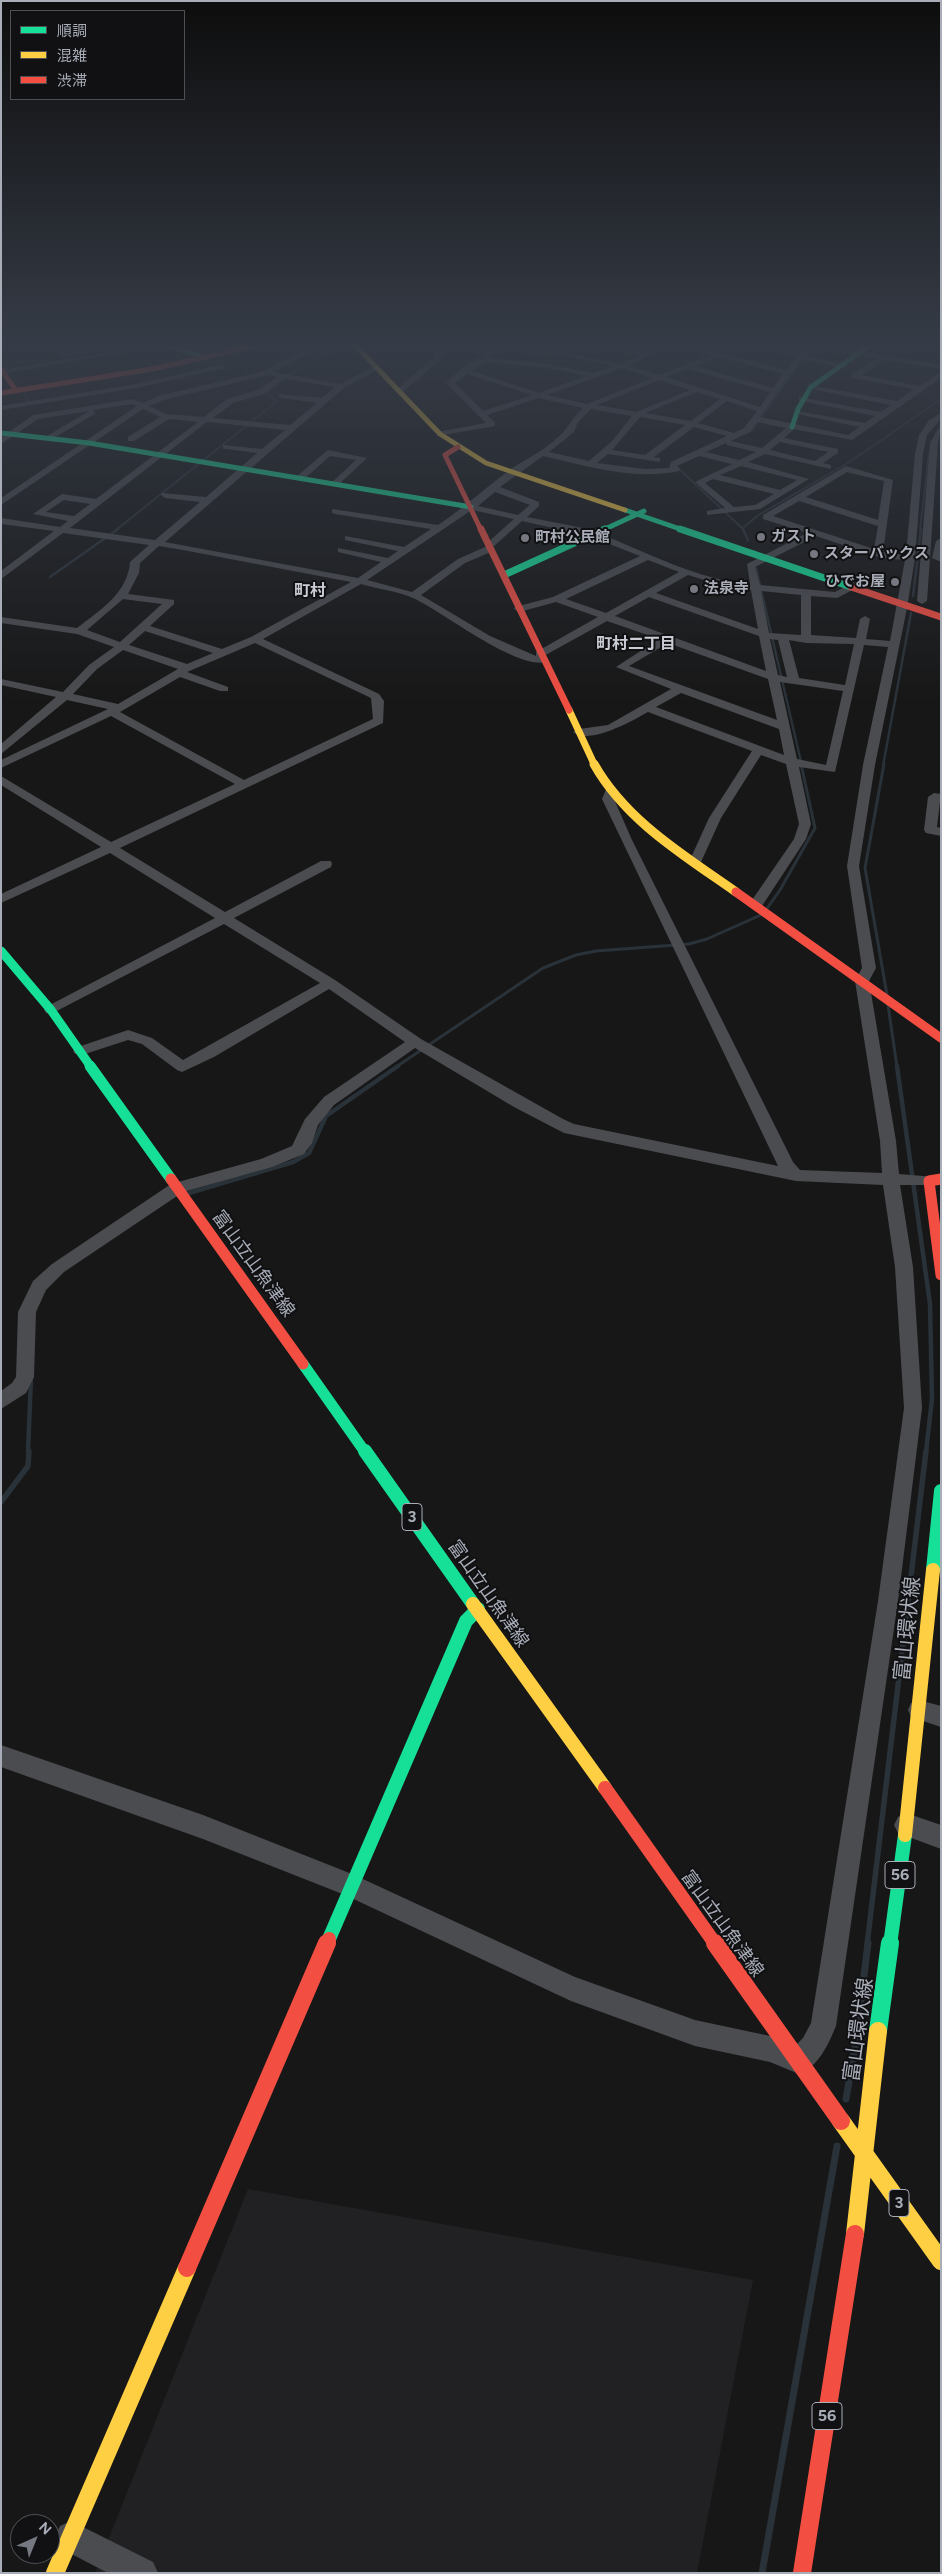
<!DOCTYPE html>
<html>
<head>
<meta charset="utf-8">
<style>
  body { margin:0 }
  #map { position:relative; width:942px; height:2574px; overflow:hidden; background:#171717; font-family:Figtree,"Noto Sans JP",sans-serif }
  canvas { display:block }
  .frame { position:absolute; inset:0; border:2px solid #a8adb8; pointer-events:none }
  .legend { position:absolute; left:10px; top:10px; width:175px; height:90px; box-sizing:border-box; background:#111113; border:1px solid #4d4f55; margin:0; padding:6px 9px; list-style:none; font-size:15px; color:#a8adb8 }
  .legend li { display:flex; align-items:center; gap:10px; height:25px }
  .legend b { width:25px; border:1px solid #4d4f55 }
  .north { position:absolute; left:10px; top:2514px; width:50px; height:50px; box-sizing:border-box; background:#111113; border:1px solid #4d4f55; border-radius:50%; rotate:44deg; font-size:14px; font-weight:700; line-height:20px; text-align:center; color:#a8adb8 }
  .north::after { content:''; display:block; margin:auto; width:18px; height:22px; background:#757880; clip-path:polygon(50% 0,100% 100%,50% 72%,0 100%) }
</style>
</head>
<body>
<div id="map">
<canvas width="942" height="2574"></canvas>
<div class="frame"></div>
<ul class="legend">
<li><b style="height:6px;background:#16e098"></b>順調</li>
<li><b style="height:6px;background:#ffcf43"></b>混雑</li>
<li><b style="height:6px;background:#f24e42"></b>渋滞</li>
</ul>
<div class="north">N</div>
</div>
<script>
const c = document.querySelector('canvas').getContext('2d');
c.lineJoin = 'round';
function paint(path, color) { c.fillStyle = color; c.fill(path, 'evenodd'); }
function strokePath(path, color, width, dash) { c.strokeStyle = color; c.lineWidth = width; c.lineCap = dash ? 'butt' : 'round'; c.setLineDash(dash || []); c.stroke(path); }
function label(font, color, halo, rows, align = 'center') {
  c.font = font + ' Figtree,"Noto Sans JP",sans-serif'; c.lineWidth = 4; c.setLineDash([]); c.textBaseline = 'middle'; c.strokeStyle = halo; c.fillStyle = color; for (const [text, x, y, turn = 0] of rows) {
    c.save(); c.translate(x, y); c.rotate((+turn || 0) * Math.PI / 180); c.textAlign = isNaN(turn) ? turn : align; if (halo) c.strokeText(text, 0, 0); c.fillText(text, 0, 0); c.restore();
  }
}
paint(new Path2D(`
  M248,2189l505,91 -56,293h-602z`), '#212123');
strokePath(new Path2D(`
  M1,357l28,45 -5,3
  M286,377l56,-32
  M746,433l6,-3 61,-85
  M931,443l10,-19
  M676,466l68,64
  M743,528l14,-12 94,-55 90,-62
  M116,530l160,-128 -9,-10 2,-4
  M920,530l9,-77`), '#2a3239', 2);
strokePath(new Path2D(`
  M743,529l5,11
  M756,568l46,198
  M50,577l68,-48
  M913,596l8,-67
  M883,766l28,-153`), '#2a3239', 2.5);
strokePath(new Path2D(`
  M884,764l-19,104 22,127
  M888,1005l9,62
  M396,1067l147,-99 33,-13 20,-4 93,-7 18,-5 56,-25 17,-24 35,-62 -14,-64`), '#2a3239', 3);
strokePath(new Path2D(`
  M897,1066l33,238 2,95 -6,53
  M189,1193l104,-31 16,-9 17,-37 72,-50
  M28,1452l3,-75`), '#2a3239', 4.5);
strokePath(new Path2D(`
  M1,1502l27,-36 1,-15
  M867,1945l59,-494`), '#2a3239', 5.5);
strokePath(new Path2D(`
  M846,2099l10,-58 12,-98
  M762,2573l75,-427`), '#2a3239', 7);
paint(new Path2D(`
  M74,345h33l1,5 -44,8 -13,-9z`), '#353536');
paint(new Path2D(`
  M149,345h16l-164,29v-4z
  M231,345h10l3,2 -4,2z
  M312,345h30l-10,6 -16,-3 -42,24 66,12 34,-18 7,2 -37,20 -179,154 193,36 23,-16 -43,-10v-4l50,10 10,-7 -53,-11v-4l59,11 27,-18 -96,-15 -3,-1v-4l106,16c26,-17 48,-38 73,-56 15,-10 32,-18 45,-30 11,-9 16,-21 27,-31l-44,-10 -52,17 8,7v4l-58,10v-4l49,-9 -40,-40 15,-14 25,-15 -41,-5 -7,13 -36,31 -7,-2 37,-32 5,-12 6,-2 49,5 6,-5h9l57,7 57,12 18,-9 -51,-10c19,0 37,6 55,7 9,0 17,-7 27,-7l-41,21 30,9 52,-20 -31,-10h12l94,25 10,-13 -43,-12h12l33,8 6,-8h8l-7,10 37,9v4l-40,-9 -42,58 88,18 11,-8 -66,-14 4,-2 68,12 10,-7 -73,-15h-3v-4l82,15 10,-7 -80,-16h-3v-4l89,16 17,-12 -62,-11v-4l24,-16 -47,-7 2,-6 110,20v4l-57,-9 -22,15 57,11 22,-14v6l-89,62 -58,-11 -10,9 54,11v4l-15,10 8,2v4l-66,-15 -17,8 61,17 -49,30 -53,6v-4l18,-3 -30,-26 37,-18 -33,-8 -22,10 3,3 -1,2c-45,10 -92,-5 -136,-15l-43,31 39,15v4l-12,11c23,5 49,8 71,16 49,19 99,47 152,51l-3,-20 60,-31 -44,-14v-4l83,-49 47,14 -10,72 23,3 9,-101 4,-19 10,-15 12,-7v6l-14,16 -4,19 -8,104 -8,50 -32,157 -16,101 17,102 -7,13 27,160 3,33 36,3 2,4 -2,4h-35l13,82 9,141 -24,193 -62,425c-8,19 -17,40 -37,48l-29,-12 -75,-16 -124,-45 -226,-106 -142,-56 -202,-72v-22l202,70 149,59 223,103 120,43 75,16 25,10 8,-8 8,-15 67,-422 26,-193 -9,-141 -12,-82 -87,-4 -232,-48 -50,-26 -99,-59 -81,57 -16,20 -6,18 -8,11 -32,13 -89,25 -119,80 -18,18 -10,22 -2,65 -8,16 -25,16v-18l11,-8 4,-6 2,-65 15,-31 19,-17 119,-80 90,-25 31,-13 13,-27 19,-22 81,-55 -76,-53 -115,68 -32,15 -5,-2 -35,-26 -14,-4 -43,14h-10l-2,-3 2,-3 53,-18 24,8 31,22 137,-77 -96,-59 -173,90 -5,-1 -2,-3 2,-3 169,-89 -105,-65 -109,50v-9l100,-47 -100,-62v-9l110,66 124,-58 -124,-68 -110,52v-8l107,-51 -41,-9 -66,54v-10l55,-47 -55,-12v-6l62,13 26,-27 25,-18 -37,-13 -76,-11v-6l76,11c23,-18 51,-35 53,-66l19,-17 -86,-12 -62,46v-8l53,-40 -53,-7v-6l59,9 8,-6 -35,-7 29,-20 34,5 102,-77 -29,-3 -35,22h-6v-4l32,-20 -17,-8 -142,96v-7l136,-92 -6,-2 -38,6 2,4 -45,26 -4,-2 1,-2 42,-25 -51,8 -37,25v-6l32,-23 99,-16 11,4 15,-7 106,-25zM500,350l64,6 49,10 -20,7 -44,-9 -59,-6zM719,357l64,17 -10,14 -79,-22zM485,362l64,6 37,8 -47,17 -67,-22zM622,368l30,10 -65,26 -40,-9zM687,369l83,23 -10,15 -94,-30zM467,374l65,21 -49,16 -28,-28zM268,375l9,2 -19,13 -31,9 -23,18 -38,-3 -17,-8 15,-6zM285,379l50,8 -13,11 -43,-4 -1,2 4,2 35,5 -27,22 -77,-7 20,-15 31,-9zM659,380l31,10 -54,22 -39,-7zM697,392l23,7 -29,22 -46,-8zM727,401l30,10 -13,17 -10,5 -36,-10zM591,409l41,7 -19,24 -24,21 -40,-9 25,-20 4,-10zM640,417l45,8 -40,30 -33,-5zM207,422l78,8 -23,19 -39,-4v4h3l31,4 -51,44 -44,-4 -1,2 4,3 35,4 -45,38 -85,-12zM757,422l29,6 -24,20 -31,-7 19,-9zM694,427l33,9 -56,26 -2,6 -24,1 -48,-6 11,-9 52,8v-4l-6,-1zM780,442l48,10 -13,9 -45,-11zM726,443l1,2 29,7 -17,8 -33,-8zM741,466l56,14 -17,10 -60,-15zM847,472l37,9 -6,39 -72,-23zM713,479l61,15 -19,11 -21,2 -29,-24zM495,492l35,13 -12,10 -40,-9zM64,500l26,4 -16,12 -28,-4zM799,501l79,25 -4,23 -101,-33zM472,510l42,9 -28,25 -1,3 -27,12 -46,33 -45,-12zM522,521l67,15 51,20 -87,41 -38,10 -1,2 5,3 37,-10 42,15 -62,35v4l-46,-20 -69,-41 44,-32 28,-12v-4zM816,536l66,22 23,2 -15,81 -24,-2 4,-20 -5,-3 -5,3 -4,19 -45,-3v-39l26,2 25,-13v-4h-6l-21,11 -75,-7 -5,-18zM159,546l24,4 168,32 -100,55 -29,12 -72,-23 24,-22v-4l-46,-6 11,-21 1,-10zM648,560l31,12 -73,41 -40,-14zM688,575l46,14 17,1 7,39 -102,-36zM361,584c16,5 36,7 52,14 29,13 103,72 134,64v-4l-5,-1 65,-36 52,18 -43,28 55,22 -63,36 -29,4 -6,3c15,14 61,-12 75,-20l104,39 -43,67 -20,44 6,4 6,-4 20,-44 40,-63 25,9 13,60 -5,15 -46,67 7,4 5,-1 46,-70 5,-15 -12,-57 36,5 29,-127 24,2 -25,118 -16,101 15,102 -7,13 25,160 2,32 -82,-3 -7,-8 -161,-322 -18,-41 3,-9 -2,-3h-8l-5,12 176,367 -204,-42 -11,-5 -142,-80 -86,-59 -101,-62 97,-51 1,-3 -1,-3h-10l-96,51 -105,-64 263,-125 1,-22 -5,-7 -116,-55zM761,591l40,4v40l-32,-2zM649,597l110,39 7,35 -151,-55zM123,599l39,5 -42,38 -33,-12zM145,631l68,22 -26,11 -58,-19zM770,639l8,1 9,37 -9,-2zM789,640l17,3 48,1 -9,41 -46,-7zM255,643l116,55 2,21 -129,61 -124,-68 60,-35 40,14h8v-4l-41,-15zM668,643l100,36 9,41 -148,-54zM123,650l55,19 -60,35 -45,-10 24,-25zM780,682l63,9 -17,74 -29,-6zM681,693l98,36 5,26 -128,-48z
  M223,364l3,4 -90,20 -135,22v-4l135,-22z
  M938,429h3l-3,14 -11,158 -5,3 -5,-3 13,-158z
  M328,450l39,8 -30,28 -7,-2 26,-24 -26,-4 -27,24h-6v-4z
  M941,538v24l-9,-4 4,-17z
  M934,793l7,1 -4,33 4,1v8l-15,-3 -2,-3 4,-33z
  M919,1700l22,6v21l-30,-10 -3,-7 3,-7z
  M906,1813l35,12v24l-43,-16 -4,-8 4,-8z
  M71,2521l82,41 5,11h-50l-48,-25 -5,-11 5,-11z`), '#4b4c50');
strokePath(new Path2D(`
  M169,345l30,11
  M792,427l6,-18 13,-22 59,-42
  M1,433l88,10 382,64
  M625,510l58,20
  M603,530l41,-19`), '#16e098', 5);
strokePath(new Path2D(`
  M680,529l171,58
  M504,575l101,-46`), '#16e098', 7);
strokePath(new Path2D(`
  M1,951l50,59 40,57`), '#16e098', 9);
strokePath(new Path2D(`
  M90,1066l81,113
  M303,1364l62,88`), '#16e098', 11);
strokePath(new Path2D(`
  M365,1451l108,153
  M933,1570l8,-79
  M329,1939l137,-318 12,-12
  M890,1945l15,-110`), '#16e098', 14);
strokePath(new Path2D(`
  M878,2031l12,-88`), '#16e098', 18);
strokePath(new Path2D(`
  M355,345l85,89 46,29 139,47`), '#ffcf43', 5);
strokePath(new Path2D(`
  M569,710l26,56`), '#ffcf43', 7);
strokePath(new Path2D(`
  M594,764c32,57 91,92 142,128`), '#ffcf43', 9);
strokePath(new Path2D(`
  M473,1604l132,184
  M905,1835l28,-265`), '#ffcf43', 14);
strokePath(new Path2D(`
  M841,2121l100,140
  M855,2234l23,-203
  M55,2573l132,-305`), '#ffcf43', 18);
strokePath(new Path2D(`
  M1,369l14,20
  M1,393l151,-24 106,-24
  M458,447l-13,8 36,75`), '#f24e42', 5);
strokePath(new Path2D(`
  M481,529l88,181
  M851,587l90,30`), '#f24e42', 7);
strokePath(new Path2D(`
  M736,892l205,146`), '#f24e42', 9);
strokePath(new Path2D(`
  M171,1179l132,185
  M941,1179l-12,2 12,94`), '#f24e42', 11);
strokePath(new Path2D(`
  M605,1788l111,157
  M327,1945l2,-6`), '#f24e42', 14);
strokePath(new Path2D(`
  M715,1943l126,178
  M187,2268l140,-325
  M802,2573l53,-339`), '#f24e42', 18);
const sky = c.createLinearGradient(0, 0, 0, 705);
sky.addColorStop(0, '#0d0d0d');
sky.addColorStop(0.49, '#363c47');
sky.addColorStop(1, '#363c4700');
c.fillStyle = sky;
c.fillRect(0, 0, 942, 705);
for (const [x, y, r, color] of [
  [761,537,5,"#757880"],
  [525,538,5,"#757880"],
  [814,554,5,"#757880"],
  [895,582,5,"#757880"],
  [694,589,5,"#757880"]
]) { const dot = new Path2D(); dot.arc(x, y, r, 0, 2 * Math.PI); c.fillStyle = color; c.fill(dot); strokePath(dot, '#111113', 2); }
label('bold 15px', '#a8adb8', '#111113', [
  ["ガスト",771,537],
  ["町村公民館",535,538],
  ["スターバックス",824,554],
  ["ひでお屋",885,582,"right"],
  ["法泉寺",704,589]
], 'left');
label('bold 16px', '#c9ccd4', '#111113', [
  ["町村",310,591],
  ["町村二丁目",636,644]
]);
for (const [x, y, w] of [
  [412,1517,20],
  [900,1875,30],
  [899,2203,20],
  [827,2416,30]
]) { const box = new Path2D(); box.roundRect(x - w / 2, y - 13.5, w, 27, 4); c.fillStyle = '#111113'; c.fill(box); strokePath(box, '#a8adb8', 1); }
label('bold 16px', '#a8adb8', null, [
  ["3",412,1517],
  ["56",900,1875],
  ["3",899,2203],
  ["56",827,2416]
]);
label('18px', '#a8adb8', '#111113', [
  ["富山立山魚津線",253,1264,54],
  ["富山立山魚津線",488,1594,55],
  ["富山立山魚津線",722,1924,54]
]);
label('21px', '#a8adb8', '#111113', [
  ["富山環状線",908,1629,-84],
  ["富山環状線",859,2030,-82]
]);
</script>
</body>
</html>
